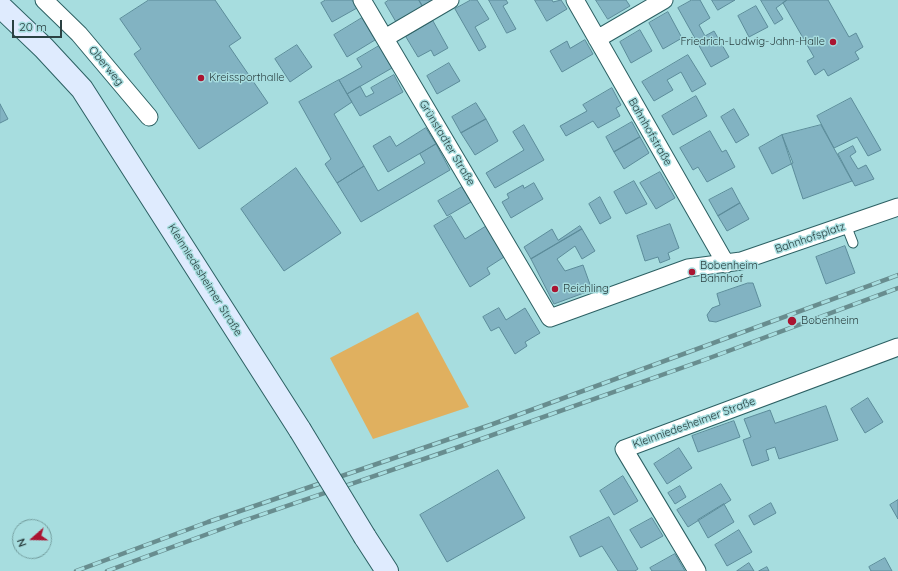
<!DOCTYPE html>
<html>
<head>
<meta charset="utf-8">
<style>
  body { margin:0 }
  #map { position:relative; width:898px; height:571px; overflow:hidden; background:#a7dddf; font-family:Quicksand,sans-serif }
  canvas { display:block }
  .north { position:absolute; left:12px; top:519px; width:40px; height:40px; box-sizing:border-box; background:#a7dddf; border:1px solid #759fa0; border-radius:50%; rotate:250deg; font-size:11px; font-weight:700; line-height:16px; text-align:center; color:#2b4142 }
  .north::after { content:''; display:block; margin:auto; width:14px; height:18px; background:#aa1431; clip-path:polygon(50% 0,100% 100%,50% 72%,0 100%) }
  .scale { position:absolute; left:12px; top:20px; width:50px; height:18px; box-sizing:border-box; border:2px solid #2b4142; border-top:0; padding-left:5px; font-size:12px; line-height:14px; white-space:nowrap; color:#2b4142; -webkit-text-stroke:3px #a7dddf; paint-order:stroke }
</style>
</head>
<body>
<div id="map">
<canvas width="898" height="571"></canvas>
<div class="north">N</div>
<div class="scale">20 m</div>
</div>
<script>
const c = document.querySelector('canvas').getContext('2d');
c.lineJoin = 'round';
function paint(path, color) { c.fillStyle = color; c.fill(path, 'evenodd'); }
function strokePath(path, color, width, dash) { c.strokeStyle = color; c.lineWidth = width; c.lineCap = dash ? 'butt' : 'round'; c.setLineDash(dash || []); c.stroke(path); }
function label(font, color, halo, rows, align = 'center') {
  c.font = font + ' Quicksand,sans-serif'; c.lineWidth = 3; c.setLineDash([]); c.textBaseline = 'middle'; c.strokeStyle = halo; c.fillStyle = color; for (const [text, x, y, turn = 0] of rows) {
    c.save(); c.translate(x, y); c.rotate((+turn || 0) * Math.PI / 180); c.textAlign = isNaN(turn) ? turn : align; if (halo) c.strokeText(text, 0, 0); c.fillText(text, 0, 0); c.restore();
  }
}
paint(new Path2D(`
  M418,312l51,95 -96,32 -43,-81z`), '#e0b05f');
const building = new Path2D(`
  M149,0h66l26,38 -12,8 39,57 -69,46 -65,-95 7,-5 -21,-30z
  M326,0h26l5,8 -25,14 -11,-19z
  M389,0h30l4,7 -27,15 -11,-19z
  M419,0h15l-11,7z
  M471,0h6l12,19 -14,8 11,20 -7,4 -24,-42z
  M489,0h17l2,3 -5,3 13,23 -9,4z
  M535,0h17l1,2 8,-2 6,9 -20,12z
  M596,0h30l4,6 -22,13z
  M692,0h8l10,18 -11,7 6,11 9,-5 15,26 -18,10 -33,-59z
  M712,0h23l-17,10z
  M761,0h26l-11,8 7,11 -8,5z
  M787,0h41l21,37 7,-4 7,14 -8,5 4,7 -31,17 -4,-7 -9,6 -8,-14 7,-4 -31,-54z
  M756,6l12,21 -19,10 -11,-21z
  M668,12l14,26 -19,11 -14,-26z
  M362,18l13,22 -28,17 -13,-22z
  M433,21l15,27 -14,8 -3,-6 -13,7 -12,-20z
  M640,30l12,21 -21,12 -11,-21z
  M585,40l8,14 -31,18 -12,-21 17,-10 3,7z
  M297,45l15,22 -22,15 -15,-23z
  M379,46l13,22 -45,26 -8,-14 23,-13 -5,-8z
  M688,55l18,29 -14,8 -11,-20 -14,8 6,10 -19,11 -12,-19z
  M449,63l11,18 -23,13 -10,-18z
  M394,75l9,17 -43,24 -13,-22 13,-8 6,11 8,-4 -3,-5z
  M339,80l13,22 -18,12 30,52 -27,17 -12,-19 6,-5 -32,-57z
  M612,88l9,17 -5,3 4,8 -22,12 -5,-7 -27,15 -6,-10 27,-15 -4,-6z
  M696,96l11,20 -34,19 -11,-19z
  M851,98l30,52 -13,6 -11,-19 -23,11 -17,-32z
  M476,103l10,16 -25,14 -9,-16z
  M0,104l8,15 -8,4z
  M734,109l15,26 -13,8 -15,-26z
  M486,119l12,22 -23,14 -14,-22z
  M632,122l8,15 -26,15 -8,-15z
  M524,125l20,35 -49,28 -9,-15 38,-23 -11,-18z
  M821,125l31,56 -49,18 -21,-64z
  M426,128l10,16 -48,28 -15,-26 17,-10 6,10z
  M710,131l12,21 4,-2 9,17 -28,15 -9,-15 -5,3 -13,-22z
  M782,135l11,28 -21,11 -13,-26z
  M640,137l9,16 -25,16 -10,-17z
  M436,144l14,26 -89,52 -24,-39 27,-17 14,25 47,-28 -5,-9z
  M853,146l3,6 -6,4 8,13 8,-4 8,14 -19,7 -17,-32z
  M296,168l45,65 -57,38 -43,-62z
  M660,172l15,26 -19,11 -16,-26z
  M634,181l13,23 -21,10 -12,-22z
  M534,183l9,16 -32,19 -9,-16 7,-4 -2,-4 16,-9 1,3z
  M462,187l9,15 -24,14 -9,-15z
  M732,188l8,15 -22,13 -9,-16z
  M600,197l11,21 -11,6 -11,-20z
  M740,203l9,16 -22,12 -9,-15z
  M451,216l14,23 21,-13 18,31 -17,11 3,6 -20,13 -36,-61z
  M670,224l9,24 -11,5 2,6 -10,4 -2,-6 -13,4 -8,-25z
  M580,226l2,3 -51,30 -7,-12 28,-18 6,11z
  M582,229l13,22 -13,8 -7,-13 -18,13 8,12 18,-6 9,25 -38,14 -23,-45z
  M845,246l10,27 -29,11 -10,-27z
  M748,283h5l8,23 -45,16 -7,-1 -2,-6 5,-7 8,-3 -3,-11z
  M499,308l7,12 19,-12 15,25 -15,9 2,4 -12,8 -16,-27 -8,4 -8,-14z
  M868,398l15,24 -18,11 -14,-24z
  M826,406l12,34 -59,19 -4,-12 -9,3 3,10 -17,6 -9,-26 8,-3 -7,-18 26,-9 5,13z
  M734,421l6,16 -42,15 -6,-16z
  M679,448l13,20 -25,16 -13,-20z
  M498,470l27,48 -78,44 -27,-47z
  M623,476l15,25 -24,14 -14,-24z
  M721,484l10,16 -43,27 -11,-17z
  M680,486l6,11 -11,7 -7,-11z
  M898,500v19l-8,-14z
  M771,503l5,10 -22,12 -5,-9z
  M724,504l10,18 -26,16 -10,-18z
  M609,517l29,52 -3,2h-17l-16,-25 -22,11 -10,-20z
  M652,518l11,18 -22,12 -11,-18z
  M739,530l13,22 -25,14 -12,-21z
  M675,554l10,17h-33l-2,-3z
  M885,558l7,13h-21l-2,-4z
  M749,563l5,8h-17z
  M767,567l2,4h-10z`);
paint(building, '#82b3c2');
strokePath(building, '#5c8c9a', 1);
const service = new Path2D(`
  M846,225l7,18`);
const minor = new Path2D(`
  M44,0l35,34 70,83
  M362,0l188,318 138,-50 53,-7 157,-54
  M575,0l151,264
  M385,38l65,-38
  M597,39l67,-39
  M697,571l-73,-122 274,-102`);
const secondary = new Path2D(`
  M0,6l44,42 38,41 218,341
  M365,537l22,34`);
strokePath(service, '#2c6063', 11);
strokePath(minor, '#2c6063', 19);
strokePath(secondary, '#2c6063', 24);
strokePath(service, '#fff', 9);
strokePath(minor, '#fff', 17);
strokePath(secondary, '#dfebfe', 22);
const rail = new Path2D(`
  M76,571l132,-49 285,-98 405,-149
  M107,571l136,-50 210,-72 251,-89 194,-72`);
strokePath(rail, '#688d8f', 4.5);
strokePath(rail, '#a7dddf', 3, [9]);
const secondaryBridge = new Path2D(`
  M300,430l65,107`);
strokePath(secondaryBridge, '#2c6063', 24, []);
strokePath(secondaryBridge, '#dfebfe', 22);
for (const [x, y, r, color] of [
  [833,42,4,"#aa1431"],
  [201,78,4,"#aa1431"],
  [692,272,4,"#aa1431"],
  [555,289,4,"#aa1431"],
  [792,321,5,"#aa1431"]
]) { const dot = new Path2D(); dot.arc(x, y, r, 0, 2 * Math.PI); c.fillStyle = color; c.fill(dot); strokePath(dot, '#a7dddf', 1.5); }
label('11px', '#2b4142', '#a7dddf', [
  ["Friedrich-Ludwig-Jahn-Halle",825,42,"right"],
  ["Kreissporthalle",209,78],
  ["Bobenheim",700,266],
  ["Bahnhof",700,279],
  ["Reichling",563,289],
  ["Bobenheim",801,321]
], 'left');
label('11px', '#2b4142', '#a7dddf', [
  ["Oberweg",106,66,50],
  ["Bahnhofstraße",650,132,60],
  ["Grünstadter Straße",447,143,59],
  ["Bahnhofsplatz",810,238,-19],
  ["Kleinniedesheimer Straße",205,280,58],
  ["Kleinniedesheimer Straße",694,423,-20]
]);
</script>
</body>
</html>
